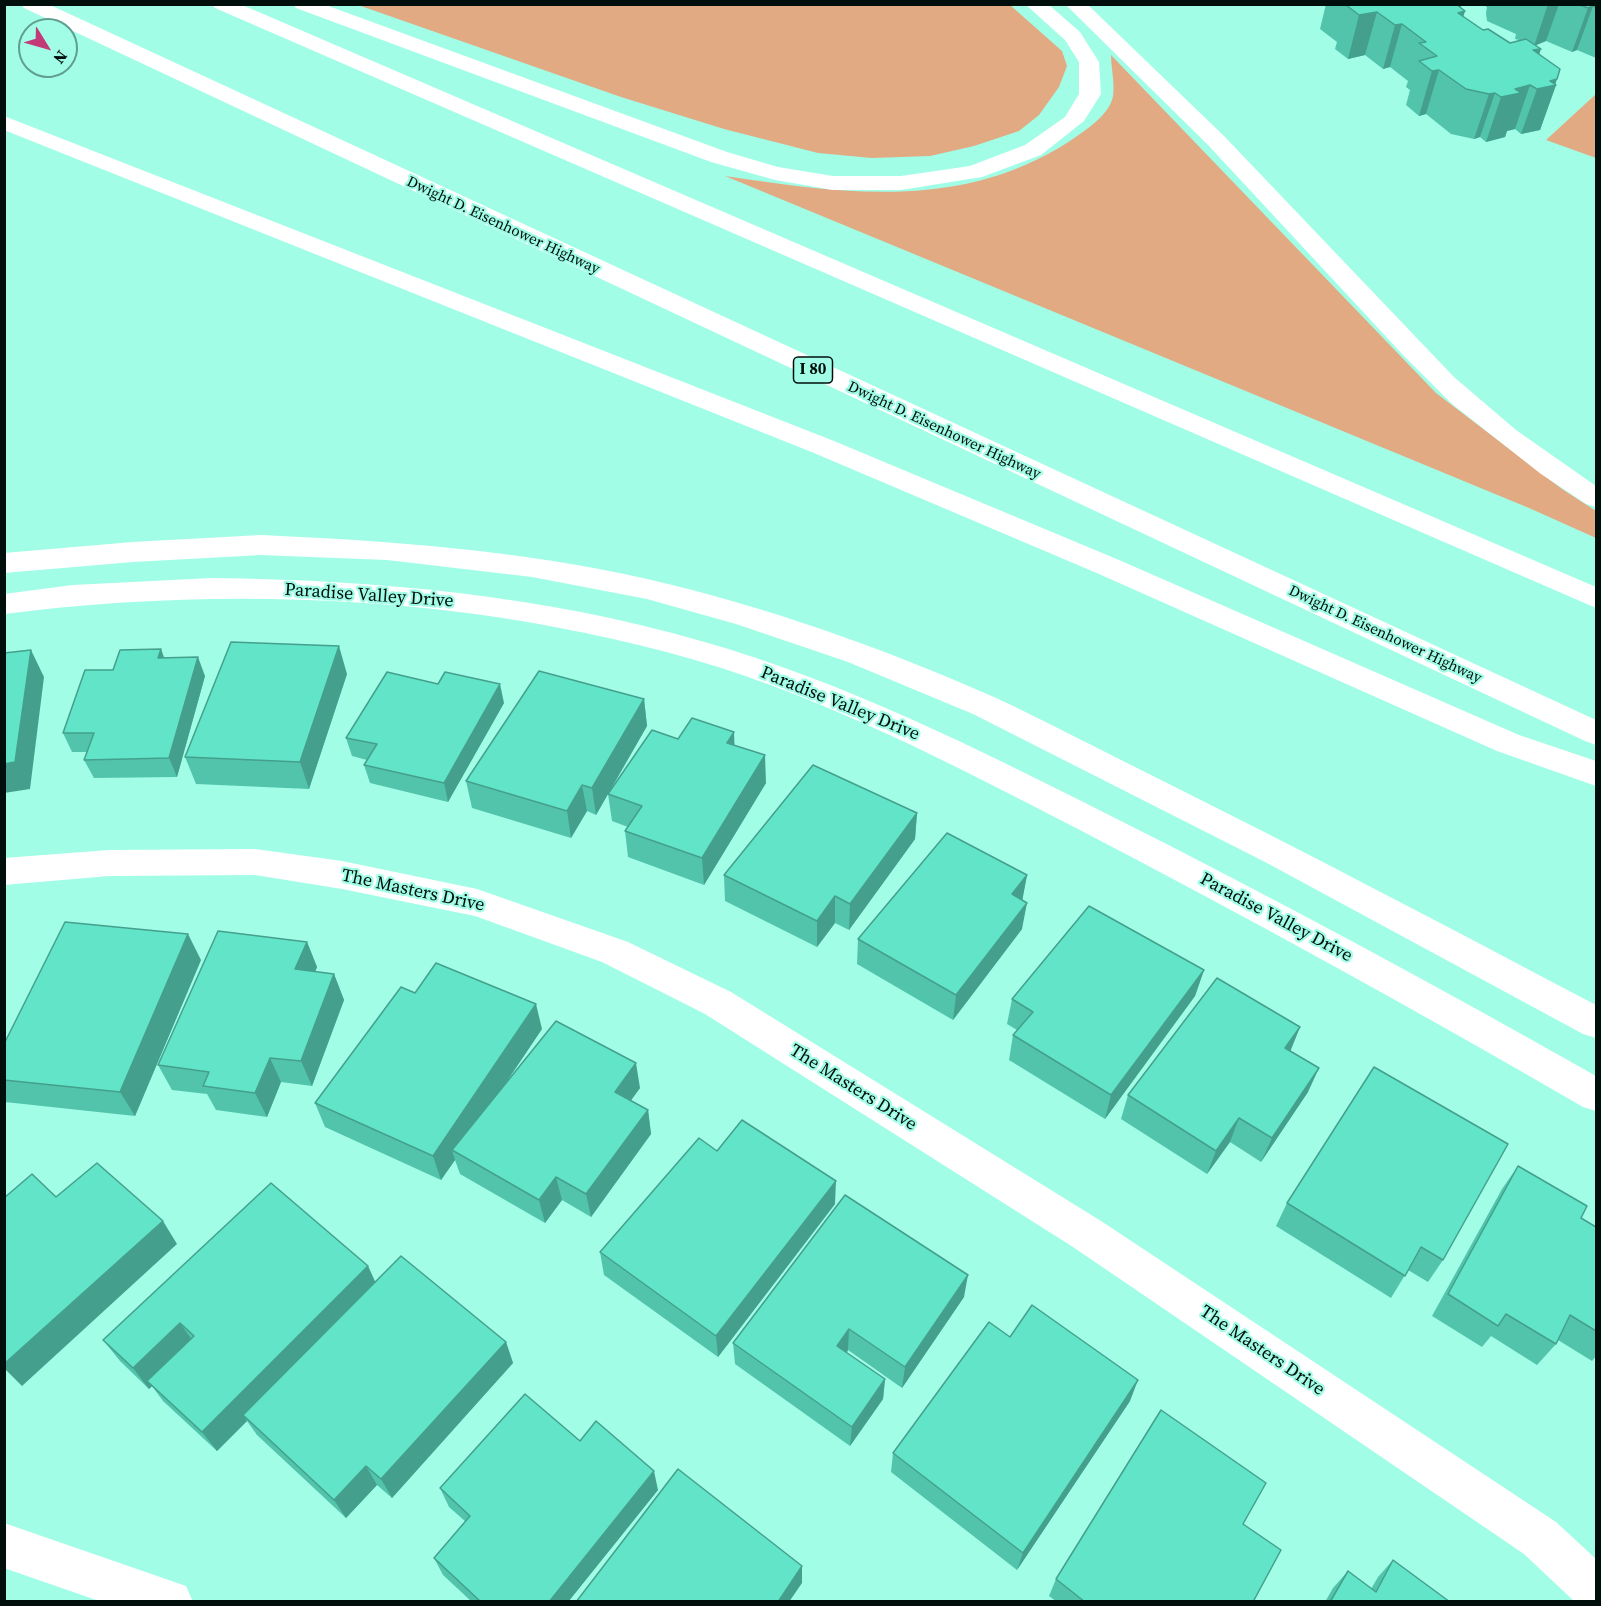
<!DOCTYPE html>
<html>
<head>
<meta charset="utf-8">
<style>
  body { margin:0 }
  #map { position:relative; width:1601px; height:1606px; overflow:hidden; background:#a2fde7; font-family:"Source Serif 4",serif }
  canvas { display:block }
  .frame { position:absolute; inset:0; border:6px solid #000f0b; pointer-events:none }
  .north { position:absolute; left:18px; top:18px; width:60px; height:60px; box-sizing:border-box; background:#a2fde7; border:2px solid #619e8f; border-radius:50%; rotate:127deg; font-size:16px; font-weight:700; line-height:24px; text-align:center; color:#000f0b }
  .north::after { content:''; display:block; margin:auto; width:21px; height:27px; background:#c23a78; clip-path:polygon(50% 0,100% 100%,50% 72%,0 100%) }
</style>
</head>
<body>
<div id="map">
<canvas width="1601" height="1606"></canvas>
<div class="frame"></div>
<div class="north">N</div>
</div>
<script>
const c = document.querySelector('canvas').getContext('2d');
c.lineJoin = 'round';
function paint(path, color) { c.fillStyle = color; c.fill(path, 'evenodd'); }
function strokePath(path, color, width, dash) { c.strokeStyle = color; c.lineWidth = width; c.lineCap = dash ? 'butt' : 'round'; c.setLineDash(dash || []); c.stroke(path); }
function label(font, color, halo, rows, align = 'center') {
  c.font = font + ' "Source Serif 4",serif'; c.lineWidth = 4.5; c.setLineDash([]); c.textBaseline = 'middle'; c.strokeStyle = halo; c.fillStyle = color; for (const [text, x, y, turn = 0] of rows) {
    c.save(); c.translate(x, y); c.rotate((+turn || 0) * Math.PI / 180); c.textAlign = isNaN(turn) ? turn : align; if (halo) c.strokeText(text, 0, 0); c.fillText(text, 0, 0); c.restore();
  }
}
paint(new Path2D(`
  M358,5h652l52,46 5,15 -8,21 -20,28 -20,16 -45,15 -44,10 -58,2 -54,-5 -94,-24 -103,-32z
  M1111,55l325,338 126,96 34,22v27l-67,-30 -804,-332c120,18 237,35 345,-35 14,-10 40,-26 43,-45 2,-13 -2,-28 -2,-41z
  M1596,94v64l-50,-18z`), '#e2aa82');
paint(new Path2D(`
  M255,849l87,12 135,28 151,53 103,50 370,229 455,301 40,37v43h-21l-51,-48 -451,-307 -368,-233 -103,-52 -127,-46 -133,-27 -87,-14 -146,1 -105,9v-27l105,-8z
  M4,1523l182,63 7,16h-91l-98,-34z`), '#fff');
paint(new Path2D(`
  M261,535c130,6 259,15 386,44 118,27 236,69 347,118 54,25 108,54 161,80 149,74 295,151 441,228v33l-13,-4 -316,-171 -294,-149 -125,-52 -112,-38 -89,-25 -115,-22 -145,-17 -126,-5 -128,7 -129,11v-20l129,-11z
  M212,578c164,2 331,17 489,63 142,40 275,107 406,173 166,83 328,171 489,262v35l-13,-4c-167,-97 -336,-190 -507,-279 -122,-63 -248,-129 -381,-168 -223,-64 -461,-75 -691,-46v-20l69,-9z`), '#fff');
paint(new Path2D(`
  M21,4h27l1548,716v25l-11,-4 -1561,-733z
  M212,4h28l1356,583v21l-1381,-600z
  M293,4h30l404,148 51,15 55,9h68l69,-10 55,-21 40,-28 14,-23v-32l-14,-22 -40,-36h23l32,28 19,30 2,32 -17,27 -43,34 -59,22 -81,13h-68l-58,-10 -64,-18 -415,-154z
  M1065,4h22l137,132 230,241 62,53 80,56v21l-10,-3 -45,-30 -89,-70 -48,-48 -196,-211z
  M4,116l830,325 285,119 400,175 77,26v25l-99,-35 -398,-177 -285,-121 -810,-323z`), '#fff');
paint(new Path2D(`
  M1326,4h141l-6,2v2l4,3 -2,5 20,14 27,13 9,-3 -4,-1 1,-5 -29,-13 -1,-8 1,-6h-1v-3h110v54l-19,-8 -5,2 -26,-11 -10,4 3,10 17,30 -16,45 -19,4 -6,-5 -8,2 -2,6 -19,5 -6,-5 -6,2 -23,-5 -25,-20 -7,2 -13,-11 4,-15 -4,-3 2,-6 -18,-14 -7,2 -18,-14 -17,4 -13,-10 2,-7 -17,-13z
  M164,658l41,18 -28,101 -83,1 -10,-18 3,-8h-15l-9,-19 50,-63z
  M347,674l-38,115 -113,-5 -11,-27z
  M644,699l3,27 -51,89 -9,-4 -16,27 -99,-30 -6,-27z
  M504,703l-56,99 -78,-19 -6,-18 3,-5 -15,-4 -6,-18z
  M678,739l57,6 31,38 -62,102 -76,-28 -3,-26 3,-4 -16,-6 -4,-27z
  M917,813l-2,26 -66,91 -14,-7 -18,24 -92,-46 -1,-26z
  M1027,875l-5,25v29l-69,91 -96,-56 1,-25z
  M307,942l10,25 -2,5 19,2 10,26 -32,86 -31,-4 -14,35 -51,-7 -9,-16 -35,-4 -14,-25z
  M201,960l-66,156 -130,-14 -1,-58z
  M1204,970l-9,26 -90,123 -96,-59 4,-25 4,-5 -10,-6 5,-25z
  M1300,1027l-10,24 18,41 -47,70 -31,-20 -23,32 -86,-55 7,-24z
  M542,1029l-37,55 135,4 -10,13 18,9 3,24 -60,83 -29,-17 -17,23 -85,-49 -5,-14 -14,20 -116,-53 -10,-24z
  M1374,1067l69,193 -15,22 -20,-12 -17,28 -115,-72 11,-23z
  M717,1151l118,53 -117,153 -114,-82 -4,-23z
  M1518,1166l63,52 15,9v129l-4,5 -34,-21 -2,4 -19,21 -46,-29 -9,11 -50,-31 70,-127z
  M368,1266l7,16 131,60 7,21 -121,135 -15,-13 -31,33 -89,-83 -10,-14 -30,30 -54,-50 -11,-15 -3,3 -29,-28 -17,-21z
  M964,1297l-62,91 -54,-38 -1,3 38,26 -2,20 -33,47 -115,-82 -2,-21z
  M1130,1401l-113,169 -126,-98 2,-19z
  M580,1441l78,49 -90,112h-96l-29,-27 -9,-17 32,-36 -17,-15 -9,-19z
  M1393,1560l57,42h-125l8,-14 15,-17 23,18 7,-12z
  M1056,1579l197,23h-196l-8,-6z`), '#53c4ac');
paint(new Path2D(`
  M1445,4h22l-6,2 -2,7 6,-2 -13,44z
  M1548,4h11l-13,37 -12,5z
  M1593,6l-16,44 -5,2 16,-44z
  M1377,12l-12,43 -17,4 11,-44z
  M1402,24l-12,43 -7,2 12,-44z
  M1541,49l-12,36h1l-15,44 -8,2 -2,6 -19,5 15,-45 32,-47z
  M1439,70l-13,44 -7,2 13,-45z
  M1557,79l-2,7 1,-1 -16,45 -19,4 16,-45 13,-8z
  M1495,93l-15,44 -6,2 15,-45z
  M339,646l8,28 -38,115 -9,-27z
  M161,649l7,19 -10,-10z
  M31,650l13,27 -14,112 -26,4v-29z
  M198,657l7,19 -28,101 -8,-19z
  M500,684l4,19 -56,99 -4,-19z
  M644,699l3,27 -51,89 -4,-27z
  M734,732l1,27 -8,-16z
  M765,755l1,28 -62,102 -2,-27z
  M582,785l5,26 -16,27 -4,-27z
  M917,813l-2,26 -66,91 1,-26z
  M1027,875l-5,27 -10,-8z
  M835,896v27l-18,24v-26z
  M1027,903l-5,26 -69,91 3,-25z
  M188,934l13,26 -66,156 -15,-24z
  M307,942l10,25 -11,28 -11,-26z
  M1204,970l-9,26 -90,123 6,-24z
  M334,974l10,26 -32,86 -11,-25z
  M536,1004l6,25 -84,125 -6,-4 3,10 -14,20 -8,-24z
  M1300,1027l-10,25 -5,-4z
  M270,1058l11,24 -14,35 -12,-24z
  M636,1063l4,25 -21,29 -4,-25z
  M1319,1068l-11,24 -47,70 11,-24z
  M648,1110l3,24 -60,83 -5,-23z
  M1239,1118l-9,24 -23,32 9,-23z
  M556,1177l6,23 -17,23 -6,-23z
  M836,1181l-1,23 -117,153 -2,-21z
  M163,1221l14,23 -155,142 -18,-18v-4z
  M368,1266l10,22 -135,127 4,6 -30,30 -15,-19z
  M968,1275l-4,22 -62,91 3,-21z
  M180,1323l15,21 -48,37 5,5 -3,3 -16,-21z
  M849,1329l-1,21 -12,17 1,-21z
  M506,1342l7,21 -121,135 -11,-19z
  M885,1379l-2,20 -33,47 2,-19z
  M1138,1380l-8,21 -113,169 6,-17z
  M366,1466l11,19 -31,33 -12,-18z
  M654,1471l4,19 -90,112h-19z
  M802,1566v17l-13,19h-11z`), '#44a08c');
const building = new Path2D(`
  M1350,4h106l9,7 -7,2 25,17 5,-1 22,14 16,-4 15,10 -8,1 27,19 -3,10 -7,2 6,4 -19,4 -7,-4 -15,4 6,4 -20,4 -6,-4 -6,1 -23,-5 -27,-19 -7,1 -13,-10 18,-5 -18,-13 7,-1 -24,-18 -7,1 -18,-13 -18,3 -13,-10z
  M1578,4h18v4l-3,-2 -5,2z
  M231,642l108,4 -39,116 -115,-5z
  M161,649l-3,9 40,-1 -29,101 -85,2 10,-27h-31l22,-63h28l7,-20z
  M31,650l-16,112 -11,2v-111z
  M539,671l105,28 -52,89 -10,-3 -15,26 -101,-30z
  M387,672l51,12 7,-12 55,12 -56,99 -80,-18 13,-21 -31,-6z
  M692,718l42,14 -7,11 38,12 -63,103 -77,-27 17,-25 -34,-12 44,-64 26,9z
  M813,765l104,48 -67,91 -15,-8 -18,25 -93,-46z
  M947,833l80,42 -15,19 15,9 -71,92 -98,-56z
  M1089,906l115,64 -93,125 -98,-60 20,-23 -21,-13z
  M65,922l123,12 -68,158 -116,-12v-36z
  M218,931l89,11 -12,27 39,5 -33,87 -31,-3 -15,35 -52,-7 6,-14 -51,-7z
  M436,963l100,41 -103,152 -118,-53 86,-116 14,6z
  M1217,978l83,49 -15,21 34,20 -47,70 -33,-20 -23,33 -88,-56z
  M556,1021l80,42 -21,29 33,18 -62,84 -30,-17 -17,23 -87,-50z
  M1374,1067l134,77 -65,116 -22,-13 -16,29 -118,-73z
  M742,1120l94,61 -120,155 -116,-84 99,-114 18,13z
  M97,1163l66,58 -159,143v-166l28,-24 24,23z
  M1518,1166l69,40 -6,12 15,9v104l-26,-16 -14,29 -50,-30 -8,12 -50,-32z
  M271,1183l97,83 -166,166 -55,-51 47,-45 -14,-13 -47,45 -30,-28z
  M845,1195l123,80 -63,92 -56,-38 -12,17 48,33 -33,48 -119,-84z
  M401,1256l105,86 -125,137 -15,-13 -32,34 -91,-85z
  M1032,1305l106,75 -115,173 -130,-100 96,-131 21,15z
  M525,1394l55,47 16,-20 58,50 -105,131h-68l-47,-44 36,-42 -30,-28z
  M1161,1410l105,73 -23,41 38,26 -28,52h-168l-29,-23z
  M678,1469l124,97 -24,36h-202z
  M1393,1560l57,42h-120l18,-31 28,21z`);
paint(building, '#61e4c8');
strokePath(building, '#44a08c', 1.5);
label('15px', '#000f0b', '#a2fde7', [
  ["Dwight D. Eisenhower Highway",503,226,25],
  ["Dwight D. Eisenhower Highway",944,431,25],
  ["Dwight D. Eisenhower Highway",1385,635,25]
]);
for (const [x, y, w] of [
  [813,370,39]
]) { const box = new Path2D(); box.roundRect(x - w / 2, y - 13, w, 26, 4.5); c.fillStyle = '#a2fde7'; c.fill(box); strokePath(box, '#000f0b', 1.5); }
label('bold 16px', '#000f0b', null, [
  ["I 80",813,370]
]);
label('18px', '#000f0b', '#a2fde7', [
  ["Paradise Valley Drive",369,596,4],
  ["Paradise Valley Drive",840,704,22],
  ["The Masters Drive",413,891,12],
  ["Paradise Valley Drive",1276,918,28],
  ["The Masters Drive",853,1088,32],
  ["The Masters Drive",1262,1351,34]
]);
</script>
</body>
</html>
